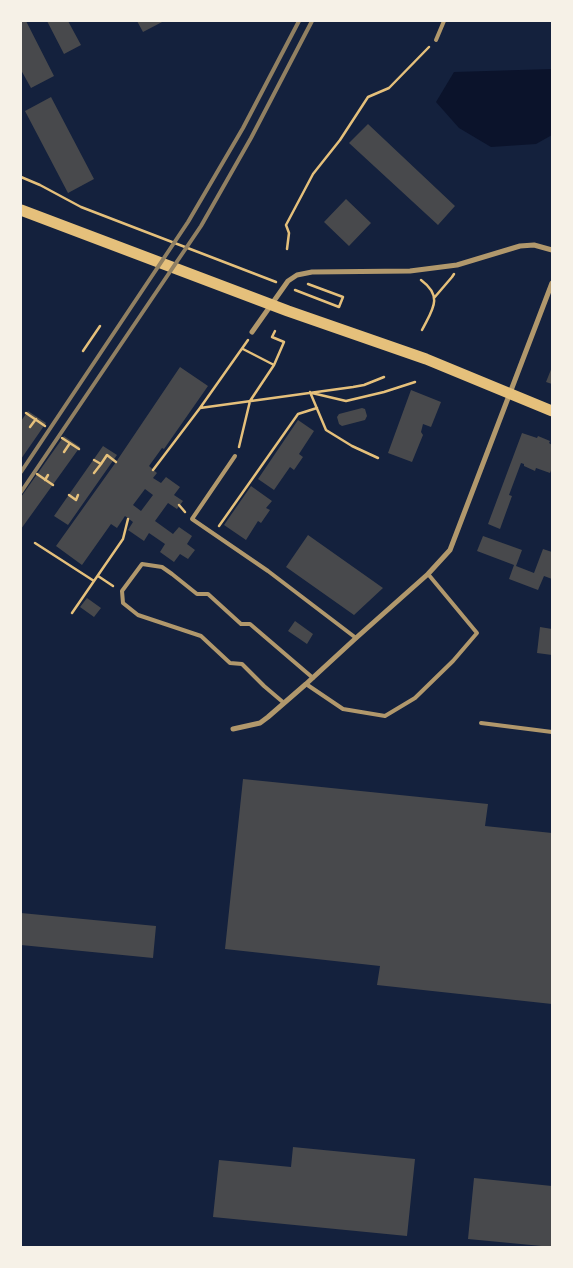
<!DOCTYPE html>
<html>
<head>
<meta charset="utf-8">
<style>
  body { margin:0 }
  #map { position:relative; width:573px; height:1268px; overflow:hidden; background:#14213d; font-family:Lora,serif }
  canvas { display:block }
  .frame { position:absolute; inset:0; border:22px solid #f6f1e7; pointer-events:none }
</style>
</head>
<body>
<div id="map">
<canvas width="573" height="1268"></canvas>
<div class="frame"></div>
</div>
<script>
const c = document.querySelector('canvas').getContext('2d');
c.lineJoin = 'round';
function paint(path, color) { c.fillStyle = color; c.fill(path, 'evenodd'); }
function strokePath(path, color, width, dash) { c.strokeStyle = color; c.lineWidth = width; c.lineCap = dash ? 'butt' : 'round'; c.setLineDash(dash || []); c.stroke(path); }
paint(new Path2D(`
  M552,69v66l-16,9 -45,3 -32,-19 -23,-26 18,-30z`), '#0b132b');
paint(new Path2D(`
  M21,21h5l28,55 -23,12 -10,-18z
  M47,21h21l13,24 -17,9z
  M137,21h27l-21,11z
  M51,97l43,82 -26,14 -43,-82z
  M368,124l87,82 -17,19 -89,-82z
  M346,199l25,24 -22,23 -25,-24z
  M180,367l28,19 -44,63 -2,-1 -13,18 8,7 -4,5 8,5 5,-6 14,10 -6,8 9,6 -6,8 -9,-6 -13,18 18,13 6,-7 13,9 -5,8 8,6 -7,9 -8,-5 -6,8 -14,-10 5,-8 -16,-11 -5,8 -16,-11 5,-8 -8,-6 -8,12 -6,-4 -29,41 -26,-19 60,-84zM145,489l8,6 -12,16 -8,-6z
  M552,367v17l-6,-2z
  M411,390l30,12 -10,25 -8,-3 -2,8 2,3 -11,27 -24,-9z
  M362,408l3,1 2,7 -2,4 -23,6 -3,-2 -2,-7 2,-3z
  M28,411l18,12 -25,36v-38z
  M298,420l16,11 -15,23 4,3 -9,13 -4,-3 -16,23 -16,-11z
  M522,433l15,5 1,-2 12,5 -1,2 3,2v23l-2,5 -14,-5 -1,3 -11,-5v-2l-3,-1 -12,32 3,1 -12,33 -12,-5z
  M64,436l16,11 -59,82v-32z
  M103,446l14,9 -49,70 -14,-9z
  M251,486l21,15 -6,7 4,2 -9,13 -3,-2 -12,19 -22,-15z
  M308,535l75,53 -29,27 -68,-48z
  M483,536l39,14 -6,16 18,7 9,-24 9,3v27l-8,-3 -6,14 -29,-11 5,-14 -37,-14z
  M87,598l14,10 -7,9 -14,-10z
  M295,621l18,13 -6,10 -19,-13z
  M540,627l12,2v26l-15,-2z
  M243,779l245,25 -3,22 67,7v171l-175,-19 3,-19 -155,-17z
  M21,913l135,13 -3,32 -132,-13z
  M293,1147l122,12 -8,77 -194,-19 6,-57 72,7z
  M474,1178l78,8v61l-84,-8z`), '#48494c');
strokePath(new Path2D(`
  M21,177l19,8 41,22 195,75
  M287,249l2,-16 -3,-8 27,-51 27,-34 28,-43 21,-9 40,-41
  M421,280c23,17 11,30 1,50
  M295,290l44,17 4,-10 -35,-13
  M434,298l18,-21 2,-3
  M243,349l31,16
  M83,351l17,-25
  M310,392l16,38 26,16 26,12
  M312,393l34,8 38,-9 31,-10
  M200,408l153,-21 11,-2 20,-8
  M26,413l19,13
  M30,427l6,-8
  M62,438l17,11
  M239,447l11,-46 24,-36 10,-23 -12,-5 3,-6
  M64,452l6,-9
  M94,460l7,4 6,-9 9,7
  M153,470l47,-62 48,-68
  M94,473l7,-9
  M37,474l16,11
  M45,480l3,-5
  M69,495l7,5 2,-5
  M179,505l6,7
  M219,526l79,-112 19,-6
  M35,543l59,38 29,-42 5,-20
  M98,576l15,10
  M72,613l22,-32`), '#e5c07b', 2.5);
strokePath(new Path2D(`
  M436,40l8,-19
  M235,456l-43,63 76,52 88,67
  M306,684l37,25 42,7 30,-18 38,-37 24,-28 -49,-59
  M284,703l-20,-17 -22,-22 -12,-1 -29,-27 -63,-21 -15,-12 -1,-12 20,-27 20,3 10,7 25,20h11l33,30h9l63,54
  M481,723l71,9`), '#b1986c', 4);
strokePath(new Path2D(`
  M252,332l36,-51 9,-6 15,-3 98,-1 47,-6 63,-19 14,-1 18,5
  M233,729l27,-6 8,-6 38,-33 50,-46 72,-64 22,-24 102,-267`), '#b1986c', 5);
strokePath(new Path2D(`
  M21,210l267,101 138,48 126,52`), '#e5c07b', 11);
strokePath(new Path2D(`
  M21,472l167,-250 55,-94 56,-107
  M21,492l180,-266 50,-88 61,-117`), '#918062', 4);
</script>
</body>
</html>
